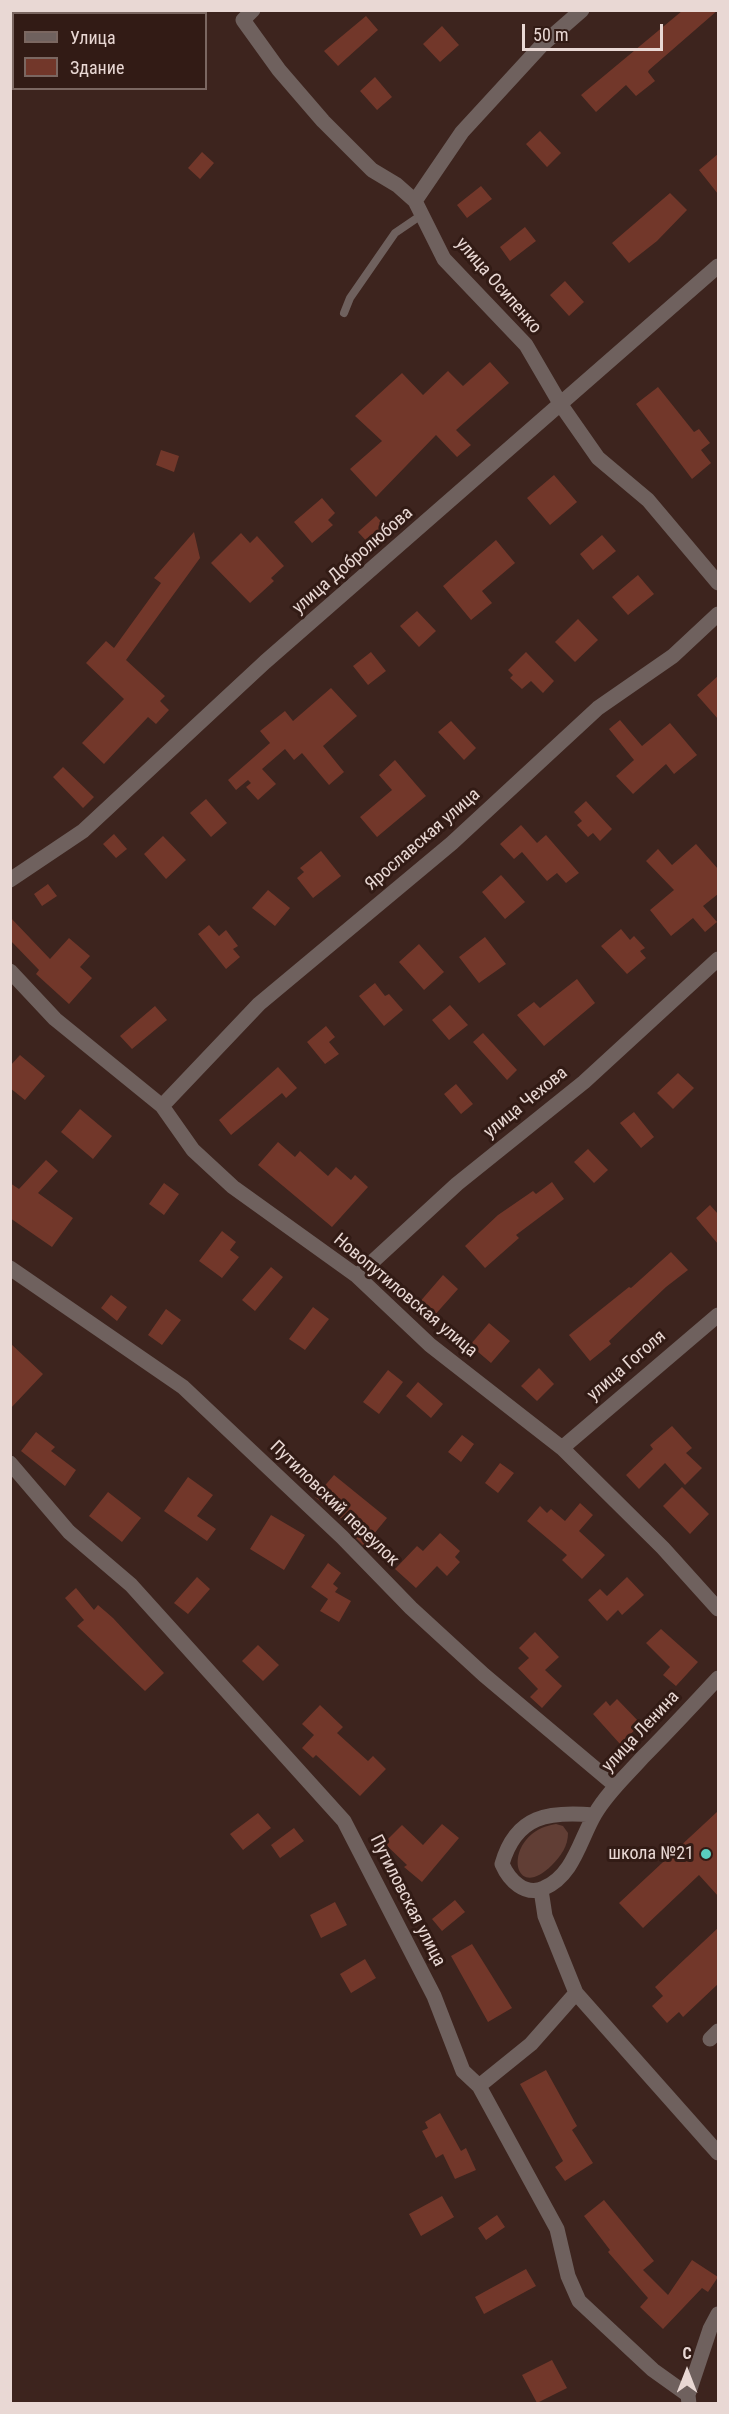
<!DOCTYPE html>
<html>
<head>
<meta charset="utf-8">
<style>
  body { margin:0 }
  #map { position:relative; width:729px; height:2414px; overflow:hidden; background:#3d241e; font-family:"Roboto Condensed",sans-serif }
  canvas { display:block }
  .frame { position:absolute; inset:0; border:12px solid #e9d8d4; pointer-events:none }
  .legend { position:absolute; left:12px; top:12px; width:195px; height:78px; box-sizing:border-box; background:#321b15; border:2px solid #7b6761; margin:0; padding:8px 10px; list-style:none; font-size:18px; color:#e9d8d4 }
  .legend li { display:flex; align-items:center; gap:12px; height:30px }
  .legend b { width:30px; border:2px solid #7b6761 }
  .north { position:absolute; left:657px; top:2342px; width:60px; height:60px; -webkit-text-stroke:4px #321b15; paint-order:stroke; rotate:0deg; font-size:16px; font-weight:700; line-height:24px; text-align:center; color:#e9d8d4 }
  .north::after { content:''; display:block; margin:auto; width:21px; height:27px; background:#e9d8d4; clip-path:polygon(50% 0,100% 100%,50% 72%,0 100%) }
  .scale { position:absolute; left:522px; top:24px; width:141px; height:27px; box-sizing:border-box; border:3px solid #e9d8d4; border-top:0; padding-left:8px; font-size:18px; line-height:21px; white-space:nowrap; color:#e9d8d4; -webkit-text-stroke:4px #321b15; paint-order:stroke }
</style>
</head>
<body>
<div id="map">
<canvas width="729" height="2414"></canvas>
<div class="frame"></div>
<ul class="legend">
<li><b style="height:8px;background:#6f615e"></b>Улица</li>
<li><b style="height:16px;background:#72372a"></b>Здание</li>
</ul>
<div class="north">С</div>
<div class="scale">50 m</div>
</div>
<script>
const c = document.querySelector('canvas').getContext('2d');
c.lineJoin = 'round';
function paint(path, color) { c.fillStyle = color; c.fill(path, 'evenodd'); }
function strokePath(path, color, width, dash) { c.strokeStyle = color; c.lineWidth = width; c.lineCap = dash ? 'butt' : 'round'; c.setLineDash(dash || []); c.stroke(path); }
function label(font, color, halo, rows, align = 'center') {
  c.font = font + ' "Roboto Condensed",sans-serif'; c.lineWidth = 6; c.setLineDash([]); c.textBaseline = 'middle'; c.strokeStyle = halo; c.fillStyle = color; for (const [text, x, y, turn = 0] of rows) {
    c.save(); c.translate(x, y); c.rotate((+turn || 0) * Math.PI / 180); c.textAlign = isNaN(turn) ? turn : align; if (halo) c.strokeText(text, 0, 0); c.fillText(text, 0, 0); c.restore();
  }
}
paint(new Path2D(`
  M556,1824l7,2 5,7c0,13 -7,23 -16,32 -42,42 -51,-33 4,-41z`), '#613e35');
paint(new Path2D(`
  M718,10l-69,60 -1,2 7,9 -19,15 -10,-11 -30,27 -15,-17 101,-84z
  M366,16l12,14 -40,36 -14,-15z
  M442,26l17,19 -19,17 -17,-18z
  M375,77l17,20 -15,13 -17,-19z
  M540,131l21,22 -14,14 -21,-23z
  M202,152l12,11 -14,16 -12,-11z
  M718,154v40l-19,-24z
  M481,186l11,13 -25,19 -10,-13z
  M670,193l17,17 -30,31 -28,22 -17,-20z
  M525,227l11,14 -26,20 -10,-14z
  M565,281l19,21 -15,14 -19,-21z
  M490,362l19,21 -53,47 15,15 -14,12 -21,-22 -60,62 -26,-28 32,-28 -27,-25 47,-43 21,22 25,-24 15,15z
  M658,387l36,45 5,-3 11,14 -9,7 10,13 -19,16 -56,-75z
  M161,450l18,6 -5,16 -18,-7z
  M554,475l23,27 -27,23 -23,-27z
  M322,498l13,15 -7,7 5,5 -21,18 -18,-21z
  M376,516l14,15 -18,16 -14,-15z
  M194,532l6,26 -74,102 39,36 -5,5 9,9 -13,14 -8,-7 -44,47 -22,-21 42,-44 -38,-36 20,-22 8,7 47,-65 -7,-5z
  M241,533l9,10 7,-7 27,30 -13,12 3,3 -24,22 -39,-40z
  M602,535l14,16 -23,19 -13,-16z
  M496,540l19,23 -33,28 10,12 -21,17 -28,-34z
  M638,575l16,19 -26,21 -16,-18z
  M417,611l19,20 -17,16 -19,-21z
  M578,619l20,21 -23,22 -20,-20z
  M371,652l15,19 -18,14 -15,-19z
  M526,652l28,29 -11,12 -12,-12 -9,8 -12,-11 3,-3 -5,-5z
  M718,676v43l-21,-24z
  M331,688l26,28 -34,30 21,26 -15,13 -27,-32 -8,7 -9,-11 -23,20 14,15 -18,16 -12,-13 5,-4 -3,-3 -12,10 -8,-10 42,-37 -10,-12 25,-20 8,10z
  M620,720l22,26 28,-23 27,32 -23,19 -8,-10 -33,30 -17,-18 18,-16 -25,-31z
  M451,721l25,27 -12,12 -26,-28z
  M395,760l31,36 -49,41 -17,-20 32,-27 -13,-15z
  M63,767l31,30 -11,11 -30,-31z
  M206,799l21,24 -16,14 -21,-24z
  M586,801l26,28 -12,12 -7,-8 -5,4 -11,-12 5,-4 -8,-9z
  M521,825l16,18 9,-8 33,38 -13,10 -9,-10 -10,8 -25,-29 -8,7 -14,-15z
  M114,834l13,15 -11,9 -13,-14z
  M163,836l23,24 -20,19 -22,-25z
  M696,844l22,25v25l-15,12 14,16 -12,10 -12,-14 -22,18 -21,-26 24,-20 -28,-29 12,-12 14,16z
  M321,851l20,25 -28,22 -16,-20 7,-6 -4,-4z
  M501,875l24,27 -20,17 -23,-27z
  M48,884l9,12 -15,10 -8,-12z
  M268,890l22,18 -15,18 -23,-18z
  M10,917l40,42 19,-21 21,18 -10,11 12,11 -23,26 -33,-30 3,-4 -29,-30z
  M209,925l10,11 7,-6 12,16 -5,3 7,8 -14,12 -28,-35z
  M621,929l9,11 4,-4 11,12 -5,3 6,7 -19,16 -26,-28z
  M485,937l21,27 -27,19 -20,-26z
  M419,944l25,28 -20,18 -25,-28z
  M577,979l18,24 -51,43 -27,-31 17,-13 6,6z
  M375,983l10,13 4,-2 14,16 -19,16 -25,-30z
  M450,1005l18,20 -19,15 -17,-20z
  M155,1006l12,14 -35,29 -12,-13z
  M326,1026l9,11 -6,5 10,12 -14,10 -18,-22z
  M483,1033l34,37 -10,10 -34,-38z
  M20,1055l25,21 -20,24 -15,-12v-22z
  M278,1067l19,21 -11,10 -4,-5 -51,42 -12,-15z
  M678,1073l16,15 -21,21 -16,-16z
  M456,1084l17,20 -12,10 -17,-20z
  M80,1109l32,27 -19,23 -32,-27z
  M634,1112l20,25 -13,11 -21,-25z
  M278,1142l17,15 5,-6 28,25 8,-9 15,13 4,-5 13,12 -36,40 -74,-62z
  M588,1149l20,21 -14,13 -20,-21z
  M46,1160l12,11 -20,22 35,25 -21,29 -42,-29v-35l9,6z
  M552,1182l12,17 -48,36 3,3 -34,30 -20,-22 33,-31 35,-24 3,3z
  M164,1183l15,11 -15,21 -15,-11z
  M710,1205l8,9v30l-22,-26z
  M222,1231l14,11 -6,8 9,7 -17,21 -23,-17z
  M671,1252l17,18 -22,17 -57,54 2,3 -21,17 -21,-26 60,-48 2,1z
  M271,1267l12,10 -28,34 -13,-11z
  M443,1275l15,14 -25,28 -15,-13z
  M111,1295l16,12 -10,14 -16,-13z
  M313,1307l16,12 -24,31 -16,-11z
  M166,1309l15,11 -19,25 -14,-10z
  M489,1323l21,18 -19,22 -21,-18z
  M10,1343l33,31 -33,35z
  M539,1368l15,16 -17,17 -16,-15z
  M388,1370l15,12 -24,32 -16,-12z
  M418,1382l25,22 -12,14 -25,-22z
  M672,1426l20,22 -6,5 16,15 -17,17 -20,-22 -26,26 -13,-14 27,-26 -3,-4z
  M36,1432l19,15 -4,4 25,19 -11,16 -44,-35z
  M462,1435l12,9 -13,18 -13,-10z
  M500,1463l14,10 -16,20 -13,-10z
  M334,1475l53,43 -23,28 -11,-11 3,-4 -41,-34z
  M188,1477l25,18 -16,21 19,13 -9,12 -43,-30z
  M682,1487l27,27 -19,20 -27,-28z
  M108,1492l33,26 -19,24 -33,-26z
  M580,1503l13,12 -14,16 26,24 -23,24 -20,-19 5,-5 -40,-34 13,-15 7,7 4,-4 14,12z
  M271,1515l34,20 -21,35 -34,-21z
  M440,1533l20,18 -5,6 5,5 -13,14 -10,-10 -21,22 -21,-19 22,-23 6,5z
  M328,1563l13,10 -8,11 5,4 -3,4 16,9 -12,21 -19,-11 8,-12 -17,-12z
  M197,1577l13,12 -22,25 -14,-11z
  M627,1577l17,18 -22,20 -4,-5 -11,11 -19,-21 12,-11 7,7z
  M76,1588l18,22 4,-5 15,13 51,55 -19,18 -68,-65 7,-6 -19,-22z
  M661,1629l37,33 -22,24 -13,-11 7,-8 -24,-24z
  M535,1632l24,25 -14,13 17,16 -20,22 -12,-11 8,-8 -20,-21 11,-10 -10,-10z
  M258,1645l21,20 -16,16 -21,-20z
  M617,1699l24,25 -21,20 -27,-30 13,-13 4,5z
  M320,1705l23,22 -6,6 31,28 5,-5 13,13 -26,27 -44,-41 -3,3 -11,-10 12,-13 -12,-11z
  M718,1811v85l-19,-21 -56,53 -24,-25z
  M258,1813l13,15 -28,22 -13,-16z
  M442,1824l17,14 -37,44 -18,-15 3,-2 -23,-22 18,-18 21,20z
  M294,1828l10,13 -24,17 -9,-13z
  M455,1900l10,12 -23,19 -10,-12z
  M335,1902l12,23 -26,13 -11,-23z
  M718,1928v56l-35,33 -4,-5 -12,11 -15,-17 11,-10 -8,-9z
  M472,1944l40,64 -24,14 -37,-66z
  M365,1959l11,19 -25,15 -11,-19z
  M546,2070l31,56 -5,4 21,33 -28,18 -10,-14 8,-6 -43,-77z
  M440,2113l21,38 5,-3 10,22 -21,9 -12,-25 -7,4 -14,-27 6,-3 -3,-6z
  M442,2196l12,21 -33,19 -12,-22z
  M604,2200l50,61 -11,9 25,25 24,-35 26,17 -10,15 -6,-4 -39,41 -23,-22 8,-9 -40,-46 2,-2 -26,-34z
  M497,2215l8,12 -19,13 -8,-12z
  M526,2269l10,17 -52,28 -9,-17z
  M552,2360l15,28 -30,15 -15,-28z`), '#72372a');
strokePath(new Path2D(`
  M344,313l6,-15 45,-65 25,-17`), '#6f615e', 8);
strokePath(new Path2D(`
  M253,10l-10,10 36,50 44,51 49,49 25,15 18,16 29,58 82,86 35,60 37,53 50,42 70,83
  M415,201l47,-69 80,-87 40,-35
  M10,880l73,-49 182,-169 453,-396
  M10,971l45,48 107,87 31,44 40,37 124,89 73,69 132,103 101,100 55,61
  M162,1106l97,-102 193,-161 146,-135 75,-52 45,-42
  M10,1268l173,119 159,150 69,71 73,67 132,111
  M357,1276l100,-92 127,-102 134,-123
  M562,1448l156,-133
  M10,1463l59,69 62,53 213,236 90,175 29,75 16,15 78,143 11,47 11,25 74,69 35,25 1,9
  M594,1815c-45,-4 -78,0 -92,49 7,16 23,33 42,24 30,-13 36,-49 51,-74 12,-21 31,-38 47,-56 26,-26 51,-53 76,-80
  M541,1890l4,26 31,77 142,160
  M710,2039l8,-8
  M479,2086l52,-42 45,-51
  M688,2395l22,-66 8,-15`), '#6f615e', 15);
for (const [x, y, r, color] of [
  [706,1854,6,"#59cebf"]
]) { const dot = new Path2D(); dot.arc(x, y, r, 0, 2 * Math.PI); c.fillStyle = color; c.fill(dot); strokePath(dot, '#321b15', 2); }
label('18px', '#e9d8d4', '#321b15', [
  ["улица Осипенко",498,286,49],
  ["улица Добролюбова",353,561,-41],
  ["Ярославская улица",423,840,-41],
  ["улица Чехова",526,1103,-39],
  ["Новопутиловская улица",405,1296,40],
  ["улица Гоголя",627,1366,-41],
  ["Путиловский переулок",334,1504,44],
  ["улица Ленина",641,1732,-47],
  ["Путиловская улица",407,1901,63]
]);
label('18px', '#e9d8d4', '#321b15', [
  ["школа №21",694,1854]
], 'right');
</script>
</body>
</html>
